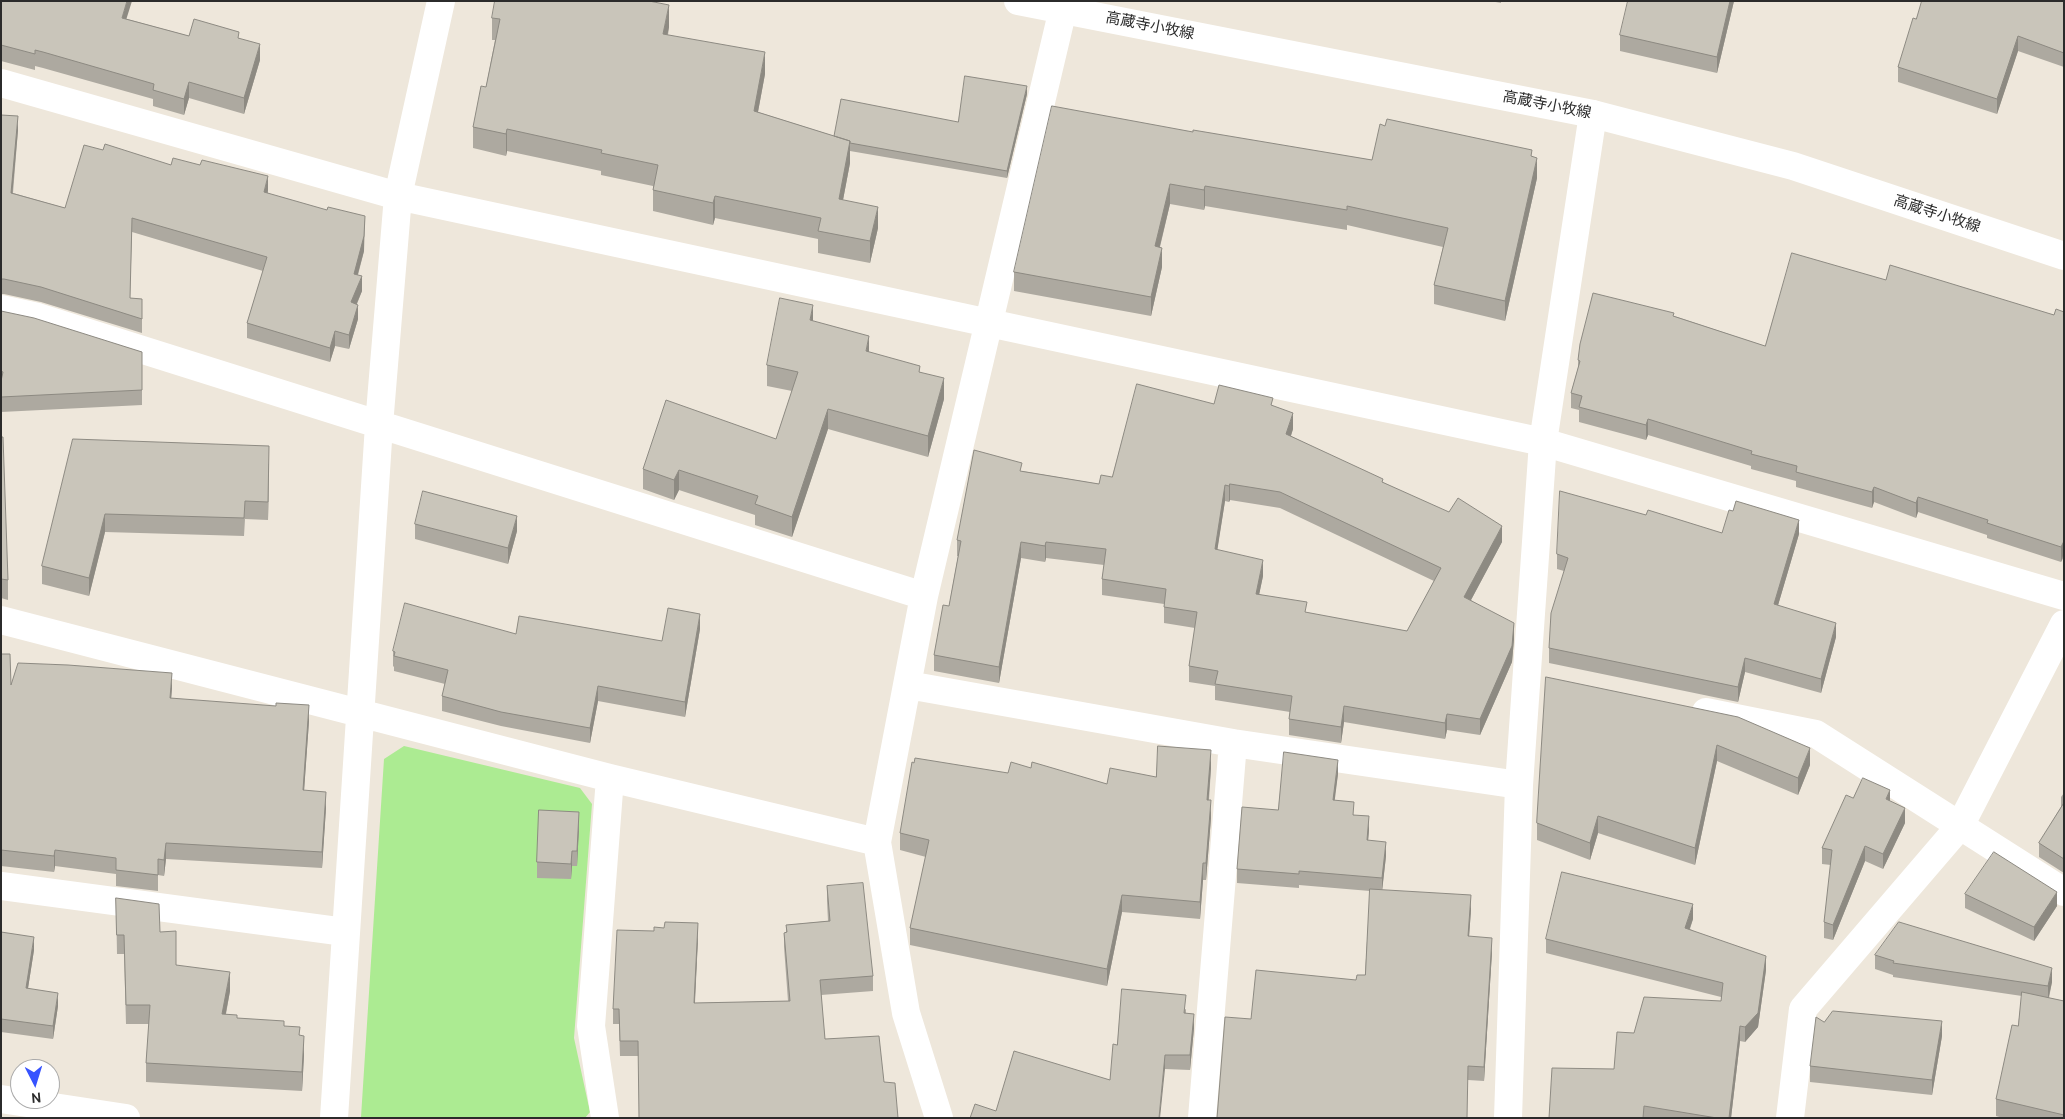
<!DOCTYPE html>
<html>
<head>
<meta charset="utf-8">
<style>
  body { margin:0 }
  #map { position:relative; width:2065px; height:1119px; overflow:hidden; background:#eee7db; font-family:Cabin,sans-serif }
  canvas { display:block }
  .frame { position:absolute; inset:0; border:2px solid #2b2b2b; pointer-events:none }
  .north { position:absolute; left:10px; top:1059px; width:50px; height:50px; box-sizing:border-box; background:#fff; border:1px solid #aaa; border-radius:50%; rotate:175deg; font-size:14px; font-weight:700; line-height:20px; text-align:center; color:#2b2b2b }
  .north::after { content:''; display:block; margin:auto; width:18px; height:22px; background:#3753ff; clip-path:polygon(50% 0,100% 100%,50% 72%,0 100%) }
</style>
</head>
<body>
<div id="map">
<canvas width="2065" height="1119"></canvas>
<div class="frame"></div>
<div class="north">N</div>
</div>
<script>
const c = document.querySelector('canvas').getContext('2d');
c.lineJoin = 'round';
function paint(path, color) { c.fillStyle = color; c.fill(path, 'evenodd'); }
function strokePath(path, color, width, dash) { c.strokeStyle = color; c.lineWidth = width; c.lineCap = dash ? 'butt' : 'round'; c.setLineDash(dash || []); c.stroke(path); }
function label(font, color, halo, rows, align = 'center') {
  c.font = font + ' Cabin,"Noto Sans JP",sans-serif'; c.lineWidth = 4; c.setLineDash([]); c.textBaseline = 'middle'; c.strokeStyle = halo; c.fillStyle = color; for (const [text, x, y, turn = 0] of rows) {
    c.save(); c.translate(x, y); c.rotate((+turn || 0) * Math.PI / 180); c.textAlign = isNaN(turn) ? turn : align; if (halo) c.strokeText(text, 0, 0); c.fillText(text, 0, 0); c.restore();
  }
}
paint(new Path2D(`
  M404,746l176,42 12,16 -18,234 16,74 -5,6 -224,-1 23,-358z`), '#aceb92');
strokePath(new Path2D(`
  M1,83l397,113 1145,246 521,154
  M1,309l37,8 886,279
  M1,620l609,158 267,64
  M908,685l325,58 286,42
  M1706,712l110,22 248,158
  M1,886l344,46
  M1,1099l125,19
  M334,1118l45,-693 19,-229 43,-195
  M605,1118l-14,-92 19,-248
  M939,1118l-33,-105 -29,-171 47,-246 139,-587
  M1202,1118l31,-375
  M1508,1118l11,-333 24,-343 50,-328
  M1790,1118l13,-109 157,-183 104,-202`), '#fff', 28);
strokePath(new Path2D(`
  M1018,1l575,113 200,52 271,90`), '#fff', 28);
paint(new Path2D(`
  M1,1l126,18 62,17 50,2 21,22 -16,54 -55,-16 -5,17 -31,-9v-7l-110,-31 -8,-2v4l-34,-9z
  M1490,1h11v2z
  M1734,1l-17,72 -97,-22v-16z
  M2064,1v66l-46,-16 -21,63 -99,-32v-15l18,-48z
  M492,18l177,9 -1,8 97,39 -7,38 76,24 124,-14 69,-28 -20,84 -157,-27v12l-7,37 35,28 -8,35 -52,-10v-14l-103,-21 -2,7 -60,-14v-25l-52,-11v-4l-94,-20 -1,5 -33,-8v-21l13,-40 9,-47h-3z
  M1,115l17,15 -5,63 52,15 38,-58 68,15 97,25v3l96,58 -6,24 4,16 -5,13 1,15 -9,30 -14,-3 -5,16 -83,-24v-15l16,-52 -131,-39 -2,66 12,1v34l-101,-31 -37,-8h-3z
  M1193,132l179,28 160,-3 5,21 -32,143 -71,-17v-19l9,-38 -96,-22v5l-142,-24 -1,4 -34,-6 -10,43 2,20 -11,49 -137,-25v-19z
  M1886,280l168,35 10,-3v245l-3,5 -74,-24v-3l-69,-23 -2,6 -42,-16 -2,6 -76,-21v-6l-45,-12v-3l-103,-31 -2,5 -67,-18v-12l-8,-2v-15l7,-25v-8l96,-44 91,30z
  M1,311l141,41v53l-141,7z
  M813,321l56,31 51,20 24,27 -16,58 -100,-28 -36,108 -37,-12v-10l-76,-25 -5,10 -31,-11v-20l133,-30 16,-48 -25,-5v-21z
  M1214,404l59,2 20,23 -2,7 211,106 -31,58 43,39 -2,23 -32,73 -33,-5 -2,9 -101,-17 -3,21 -52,-8v-16l1,-7 -75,-12v-14l-26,-4v-16l6,-38 -31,-5v-19l-62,-9v-16l2,-14 -58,-7 -1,4 -24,-4 -22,125 -65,-12v-16l15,-49 9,-50h-1v-16l65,-69 77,13 13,-7zM1230,500l50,8 154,73 -27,50 -100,-18 -48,-19 4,-18 -46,-26 8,-49 4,1z
  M1,437l7,143v20l-7,-2z
  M73,439l196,25 -1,56 -23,-1 -1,17 -139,-4 -16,64 -47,-12v-18z
  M1646,515l76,18 77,1 -21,71 58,32 -15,56 -76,-21 -7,30 -189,-39v-15l15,-77 -7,-2v-15z
  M415,524l102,7 -9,33 -93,-25z
  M700,629l-15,88 -87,-16 -8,42 -89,-17 -59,-15v-15l3,-12 -51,-13v-4l-1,-1v-15l123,-17 146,7z
  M1,654l10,31 161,3 -1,10 138,23 -5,69 22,18 -4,60 -156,-9 -2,17 -6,-1v16l-42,-5v-12l-61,-8 -1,6 -53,-6z
  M1546,677l264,88 -12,30 -81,-34 -22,104 -97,-32 -8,27 -53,-20v-17z
  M1031,768l76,16 49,-7 55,-9 -2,32 2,18 -5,62h-3l-3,39 -78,-7 -15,74 -197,-41v-17l16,-71 -26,-7v-17l108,-60z
  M1338,774l-4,26 20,15 15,15 -1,10 18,16 -4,34 89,20 -2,26 23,16 -8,129 -16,-1 -217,-61 105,-39 9,-5 5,-84 -71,-6v3l-62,-5v-14l41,-59z
  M2064,793v80l-25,-16v-14l22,-36v-10z
  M1853,798l37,3 15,22 -22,46 -18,-8 -32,79 -9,-2v-16l7,-57 -9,-1v-16z
  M579,827l-2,39h-5l-1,13 -34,-1v-16z
  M827,886l46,90v15l-52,4 4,44 59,43 14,36 -260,-62h-18l-1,-32h-6v-15l85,-71 -3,65 93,-2 -4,-54v-14l2,-1v-7l42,-4 -1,-20z
  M1965,894l92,12 -23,35 -69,-33z
  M116,898l44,34 16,33 54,26 -4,23 11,4 47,8 16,9 4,20 -2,36 -156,-9v-19l3,-39h-23l-2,-70h-7z
  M1693,919l-3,10 76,41 -8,57 -13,15 -5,-1 -9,77h-182l65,-49 20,-36 87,-32v-4l-175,-44v-14z
  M1,932l33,18 -6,38 30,18 -5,33 -52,-7z
  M1875,955l177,27 -3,16 15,3v117h-61l-7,-2v-17l22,-73 4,-30 -129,-19v-2l-18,-6z
  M1186,1009v4l8,15 -4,42 -25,-1 -169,42 114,-31 7,-35z
  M1824,1022l118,14 -10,59 -122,-13v-16z`), '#ada9a0');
paint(new Path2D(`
  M127,1h5l-10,32v-15z
  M1730,1h4l-17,72v-16z
  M669,5v22l-6,29v-22z
  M2018,36v15l-21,63v-15z
  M260,44v16l-16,54v-16z
  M765,52v22l-11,59v-22z
  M189,82v16l-5,17v-16z
  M1027,86v8l-20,84v-7z
  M18,116v14l-7,78v-15z
  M507,129v22l-1,5v-22z
  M850,141v22l-11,58v-22z
  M1537,158v20l-32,143v-20z
  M268,176v14l-4,16v-14z
  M1170,184v20l-15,62v-20z
  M1205,186v20l-1,4v-20z
  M715,196v22l-2,7v-22z
  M878,207v21l-8,35v-22z
  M365,216l-1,35 -10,37v-14z
  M1162,248v19l-11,49v-19z
  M362,276v15l-11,26v-15z
  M358,305v14l-9,30v-14z
  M813,305v21l-3,-6z
  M335,331v15l-5,16v-14z
  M869,336v20l-3,-5z
  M944,378v21l-16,58v-21z
  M828,409v20l-36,108v-20z
  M1293,413v16l-7,21v-16z
  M1648,419v16l-2,5v-15z
  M269,446v18l-1,56v-18z
  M679,470v20l-5,10v-20z
  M1230,484v16l-1,2v-16z
  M1225,485v16l-10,64v-16z
  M1874,487v15l-2,6v-16z
  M1918,497v15l-2,6v-15z
  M105,514v18l-16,64v-18z
  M517,516v15l-9,33v-16z
  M1799,520v14l-25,85v-15z
  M1502,526v16l-38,71v-16z
  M2063,541v15l-2,6v-15z
  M1021,542v16l-22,125v-16z
  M1046,542v16l-1,4v-16z
  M1263,560v16l-7,34v-16z
  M700,614v15l-15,88v-15z
  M1514,623v16l-2,23 -32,73v-16z
  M1836,623v14l-15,56v-14z
  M1745,658v14l-7,30v-15z
  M172,673v15l-2,26v-16z
  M598,686v15l-8,42v-15z
  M309,705v16l-6,85v-16z
  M1344,706v16l-3,21v-16z
  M1447,714v16l-2,9v-16z
  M1717,745v16l-22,104v-17z
  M1810,748v17l-12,30v-17z
  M1211,750v18l-4,49v-17z
  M1338,760v14l-5,40v-14z
  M1890,790v16l-4,-7z
  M326,792v16l-4,60v-16z
  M1211,800v18l-5,62v-17z
  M1905,808v15l-22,46v-15z
  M579,812v15l-2,39v-15z
  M1369,816v14l-2,24v-14z
  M1598,816v17l-8,27v-17z
  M1386,842v14l-4,36v-14z
  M166,843v16l-2,17v-16z
  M1865,846v15l-32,79v-15z
  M55,850v16l-1,6v-16z
  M572,851v15l-1,13v-15z
  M1203,863v17l-3,39v-17z
  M2057,892v14l-23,35v-14z
  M1122,895v17l-15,74v-17z
  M1471,895v15l-3,41v-15z
  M1693,904v15l-8,23v-14z
  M698,923v15l-4,80v-15z
  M34,937v13l-8,51v-13z
  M1492,938v14l-8,129v-14z
  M1766,956v14l-8,57 -13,15v-15z
  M2052,968v14l-4,18v-14z
  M230,972v19l-8,42v-19z
  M58,993v13l-5,33v-13z
  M1194,1014v14l-4,42v-15z
  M1942,1021v15l-10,59v-15z
  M1740,1026v15l-9,77h-2z
  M304,1036v19l-2,36v-19z
  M1165,1055v14l-5,49h-1z`), '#8d8a82');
const building = new Path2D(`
  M1,1h126l-5,17 67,18 5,-17 45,13 -1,6 22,6 -16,54 -55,-16 -5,17 -31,-9 1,-6 -111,-32 -8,-2v4l-34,-9z
  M495,1h154l20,4 -6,29 102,18 -11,59 96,30 -11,58 39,8 -8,34 -52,-10 3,-13 -106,-22 -2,7 -60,-13 5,-25 -57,-12 1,-3 -95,-21 -1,5 -33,-7 8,-41 5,1 14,-68 -8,-1z
  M1628,1h102l-13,56 -97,-22z
  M1922,1h142v52l-46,-17 -21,63 -99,-32 15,-49 3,1z
  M965,76l62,10 -20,85 -157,-28v-2l-16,-5 7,-37 117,23z
  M1052,106l141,26v-2l179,30 8,-36 5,2 2,-7 145,31 -1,6 6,2 -32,143 -71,-16 14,-57 -101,-22v4l-142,-24 -1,4 -34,-6 -15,62 7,2 -11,49 -137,-25z
  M1,115l17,1 -7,77 54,15 19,-63 19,5 2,-6 66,21 2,-7 27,7 2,-5 66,16 -4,16 63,18 1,-3 37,9 -1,20 -10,38 8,2 -11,26 7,3 -9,30 -14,-4 -5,17 -83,-25 20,-66 -135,-39 -2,80 12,1v20l-101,-32 -37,-8h-3z
  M1792,253l94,27 4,-15 164,50 2,-6 8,3v229l-3,6 -74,-24 1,-3 -70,-23 -2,6 -42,-16 -2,5 -76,-20 1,-6 -46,-12 1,-3 -104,-32 -2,6 -67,-18 3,-11 -11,-3 9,-32 -2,-1 2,-16 13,-51 81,20 -1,3 92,30z
  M780,298l33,7 -3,15 59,16 -3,15 54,15 -1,6 25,6 -16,58 -100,-27 -36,108 -37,-13 3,-8 -79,-26 -5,10 -31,-11 23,-69 110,39 22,-67 -31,-7z
  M1,311l33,7 108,34v38l-141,7v-16l2,-9 -2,-1z
  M1137,384l77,20 5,-19 54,13 -2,7 22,8 -7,21 97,45 -1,3 67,30 9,-14 44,28 -38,71 50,26 -2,23 -32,73 -33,-5 -2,9 -101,-17 -3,21 -52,-8 3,-23 -77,-12 3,-13 -29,-5 8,-54 -33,-5 2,-18 -64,-10 4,-30 -60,-7 -1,4 -24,-4 -22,125 -65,-12 9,-50 6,1 12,-65 -4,-1 17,-90 48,13 -2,8 79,13 2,-9 11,2zM1230,484l50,8 161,76 -34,63 -102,-19 2,-10 -51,-8 7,-34 -48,-11 10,-64 4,1z
  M1,437h2l5,143 -7,-1z
  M73,439l196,7 -1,56 -23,-1 -1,17 -139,-4 -16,64 -47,-12z
  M423,491l94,25 -9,32 -93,-24z
  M1560,491l86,24 2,-5 74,23 7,-23 4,1 3,-10 63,19 -25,84 62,19 -15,56 -76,-21 -7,29 -189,-39 2,-35 17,-55 -11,-4z
  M405,603l111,31 3,-18 143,25 6,-33 32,6 -15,88 -87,-16 -8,42 -89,-16 -59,-16 6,-26 -54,-14 1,-4 -2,-1z
  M1,654h9l1,31 7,-22 50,2 104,8 -2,25 106,8v-3l33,2 -6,85 23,2 -4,60 -156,-9 -2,17 -6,-1v16l-42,-5v-12l-61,-8 -1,6 -53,-6z
  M1546,677l192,40 72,31 -12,30 -81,-33 -22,103 -97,-32 -8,27 -53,-20z
  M1158,746l53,4 -4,50h4l-5,63h-3l-3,39 -78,-7 -15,74 -197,-41 19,-88 -29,-7 12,-71 2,1 1,-5 93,15 3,-11 20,6 1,-6 75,22 3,-16 46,9z
  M1284,752l54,8 -5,40 21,2 -1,13 16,1 -2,24 19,2 -4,36 -83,-7v3l-62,-5 5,-62 36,3z
  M1863,778l27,12 -4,9 19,9 -22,46 -18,-8 -32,79 -9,-3 8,-72 -10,-2 24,-53 7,3z
  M2064,803v56l-25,-16z
  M539,810l40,2 -2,39h-5l-1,13 -34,-2z
  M1994,852l63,40 -23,35 -69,-33z
  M1562,872l131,32 -8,24 81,28 -8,57 -13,14 -5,-1 -11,92h-12l-73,-12 -1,12h-94l3,-50 62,1 3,-37 17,1 10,-36 77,4 2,-18 -177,-44z
  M863,883l10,93 -53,4 5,59 54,-3 5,46 11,1 3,35h-259l-1,-77h-18l-1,-32h-6l4,-79 37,1v-4l10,1 1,-6 33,1 -4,80 96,-2 -6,-68 3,-1 -1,-7 44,-4 -3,-35z
  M1370,889l101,6 -3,41 24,2 -8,129 -16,-1 -1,52h-250l8,-101 26,2 5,-49 100,10 1,-5h8z
  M116,898l43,6 1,28 16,-1v34l54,7 -8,42 15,1v3l47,3v5l16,1 -1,8 5,1 -2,36 -156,-9 4,-58h-24l-2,-70h-7z
  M1899,922l153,46 -4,18 -155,-23 1,-2 -19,-6z
  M1,932l33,5 -8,51 32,5 -5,33 -52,-7z
  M1122,989l64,6 -2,18 10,1 -4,41h-25l-6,63h-189l5,-14 21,7 18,-60 96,29 3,-36 4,1z
  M2022,992l42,9v114l-68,-16 16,-74 6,1z
  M1833,1011l109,10 -10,59 -122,-14 6,-49 8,5z`);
paint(building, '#c9c5ba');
strokePath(building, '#8d8a82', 1);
label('15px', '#2b2b2b', '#fff', [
  ["高蔵寺小牧線",1150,26,11],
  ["高蔵寺小牧線",1547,105,11],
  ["高蔵寺小牧線",1937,214,18]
]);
</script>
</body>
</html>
